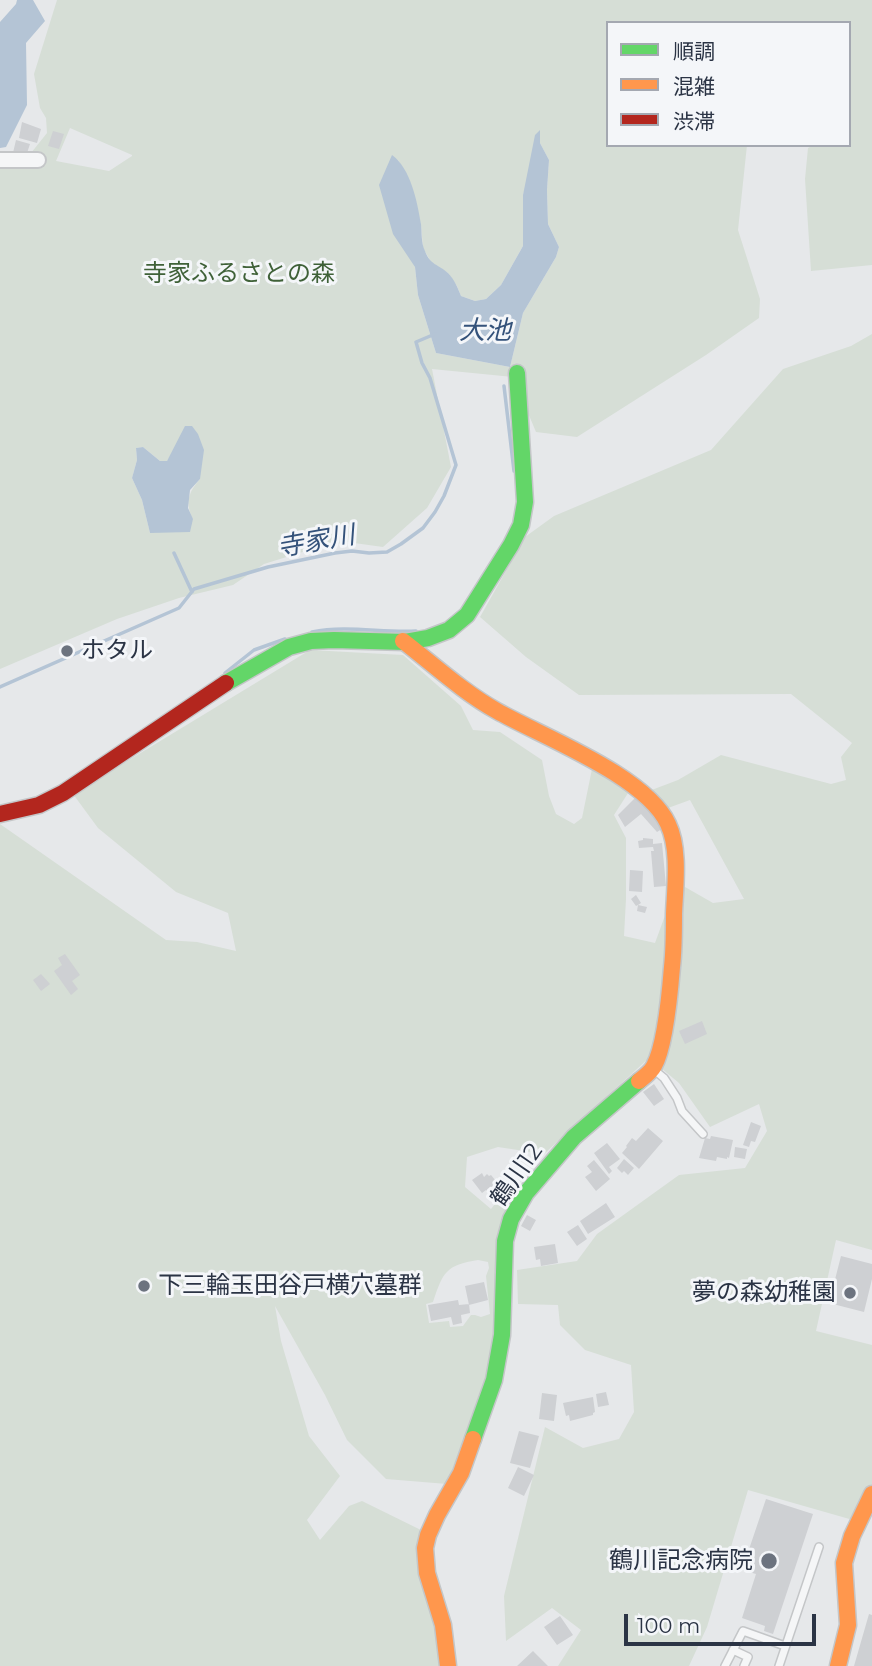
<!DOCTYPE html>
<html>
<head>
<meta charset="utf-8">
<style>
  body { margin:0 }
  #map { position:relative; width:872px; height:1666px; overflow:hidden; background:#e6e8ea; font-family:Montserrat,"Noto Sans JP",sans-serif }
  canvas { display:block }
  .legend { position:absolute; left:606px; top:21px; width:245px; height:126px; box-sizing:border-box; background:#f4f6f9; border:2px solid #a4a8b1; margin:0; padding:9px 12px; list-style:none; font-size:21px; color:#2b3445 }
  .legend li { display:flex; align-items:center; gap:14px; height:35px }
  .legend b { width:35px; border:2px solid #a4a8b1 }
  .scale { position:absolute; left:624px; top:1614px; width:192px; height:32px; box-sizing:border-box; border:4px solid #2b3445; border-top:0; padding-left:9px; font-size:21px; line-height:24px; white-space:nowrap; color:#2b3445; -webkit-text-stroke:5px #f4f6f9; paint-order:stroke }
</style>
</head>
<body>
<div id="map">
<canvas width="872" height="1666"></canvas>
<ul class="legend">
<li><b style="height:9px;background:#63d668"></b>順調</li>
<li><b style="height:9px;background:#ff974d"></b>混雑</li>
<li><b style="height:9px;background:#b3261e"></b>渋滞</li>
</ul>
<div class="scale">100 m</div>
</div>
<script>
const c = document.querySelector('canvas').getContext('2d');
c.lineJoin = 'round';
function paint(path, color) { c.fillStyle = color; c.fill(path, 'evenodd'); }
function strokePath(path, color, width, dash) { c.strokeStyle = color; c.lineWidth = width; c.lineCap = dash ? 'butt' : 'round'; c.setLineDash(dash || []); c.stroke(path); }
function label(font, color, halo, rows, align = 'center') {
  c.font = font + ' Montserrat,"Noto Sans JP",sans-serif'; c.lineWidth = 6; c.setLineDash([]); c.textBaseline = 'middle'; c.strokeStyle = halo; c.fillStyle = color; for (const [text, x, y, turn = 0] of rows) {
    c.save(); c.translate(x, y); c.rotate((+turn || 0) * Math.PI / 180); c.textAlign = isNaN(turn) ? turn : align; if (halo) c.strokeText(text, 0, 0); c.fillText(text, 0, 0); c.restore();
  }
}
paint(new Path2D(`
  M57,0h815v265l-61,6 -6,-92 3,-31 6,-3h35v-122h-241v122h139l-9,85 22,69 -1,19 -53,37 -129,82 -41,-5 -23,-55 -81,-8 19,98 -24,41 -44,39 -36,-5 -38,8 -45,14 -31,21 -54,13 -62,21 -117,50v-509l23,3 24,-30 -1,-15 -6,-10 -6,-34zM70,128l62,27v1l-23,15 -53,-10zM540,143l9,17 -2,30 1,34 11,23 -3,10 -33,56 -13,54 -74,-14 -18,-58 -3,-28 -17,-107 12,22 11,43 2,23 8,14 17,11 9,13 4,10 14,5 11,-2 15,-14 22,-39v-51zM143,447l17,14h7l6,-9 27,27c-12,14 -15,23 -7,41l-43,13 -8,-33 -10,-22 5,-18 -1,-12z
  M872,334v916l-36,-10 -20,91 56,14v143l-19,32 -105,-30 -41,137 -18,39h-131l23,-36 -29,-22 -46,33 -2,-45 41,-169 38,21 36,-9 15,-27 -3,-47 -46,-15 -25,-25 -2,-20 -40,-1 -1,-34 60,-9 20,-27 82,-59 66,-7 22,-37 -8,-27 -49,23 -31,-44 -30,-25 -105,96 -46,-7 -31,10 -2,30 26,22 19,-24 10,6 -31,180 -42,113 -61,-5 -39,-39 -22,-45 -50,-89 6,35 28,95 31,40 -33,44 13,20 29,-34 13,-5 63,31 18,134h-443v-842l166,116 31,2 39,9 -8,-38 -52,-21 -78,-64 -25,-34 237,-144 93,5 58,51 12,24 27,2 42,28 7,36 7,18 18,10 8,-6 10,-49 38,21 -16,25 12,23v61l-2,37 31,7 16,-44 14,-12 28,16 31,-4 -54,-99 -22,8 -19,-17 29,-11 43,-25 110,29 15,-4 -5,-23 11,-14 -61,-49 -212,1 -53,-38 -46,-40 45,-80 29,-21 157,-66 72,-81 68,-23zM478,1260l10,2 1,6 -3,8 4,38 -9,3 -6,-2h-4l-8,11 -13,1 -1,-6 -20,2 -3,-19 7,-2c10,-30 13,-37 45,-42z`), '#d6ded6');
paint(new Path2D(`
  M17,0h16l12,21 -19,22 1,62 -21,42 -6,1v-126l16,-18z
  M540,130v13l9,17 -2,30 1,34 11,23 -3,10 -33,56 -13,54 -74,-14 -18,-58 -3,-28 -22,-33 -14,-49 13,-30c19,14 25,46 29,69 1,9 0,19 4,27 5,14 13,13 23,22 6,6 10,15 13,23l14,5 11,-2 15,-14 22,-39v-51l12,-60z
  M185,426h7l6,8 6,16 -4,29 -10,11 -2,18 5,11 -3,13 -40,1 -8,-33 -10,-22 5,-18 -1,-12 7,-1 17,14h7z`), '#b4c4d5');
strokePath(new Path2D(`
  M504,386l10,85
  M174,553l18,39
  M312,632c35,-7 70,1 104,-1
  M225,673l29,-23 31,-11
  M0,687l179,-79 15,-19 74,-22 67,-14 17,-2 17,2 18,-1 14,-8 22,-16 12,-16 9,-16 12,-31 -26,-87 -8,-15 -6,-21 19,-8`), '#b4c4d5', 3.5);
paint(new Path2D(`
  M22,122l19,7 -4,14 -18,-5z
  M53,131l11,3 -5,15 -11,-3z
  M16,140l14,4 -3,9 -15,4z
  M638,795l27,32 -8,5 -16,-18 -16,13 -7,-12z
  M643,838l10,1v5l9,-1 4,43 -12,1 -3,-36h3l-1,-4 -14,1 -1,-7 5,-1z
  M630,870l13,1 -1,21 -13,-1z
  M636,895l5,8 -3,2 9,2 -2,6 -8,-2 1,-6 -2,1 -5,-7z
  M65,954l15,21 -8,6 6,8 -7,6 -17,-24 8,-6 -4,-7z
  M41,974l9,10 -9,7 -8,-11z
  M702,1021l5,13 -22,10 -6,-13z
  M654,1084l10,15 -10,7 -11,-14z
  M751,1122l10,4 -6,16 -4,-1 -2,6 -6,-2z
  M648,1128l15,13 -24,28 -17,-16 5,-6 -1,-1 6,-8 4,3z
  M711,1136l22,4 -4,18 -2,-1v2l-10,-2 -1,4 -17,-3 6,-20 5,1z
  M607,1143l13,16 -11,8 3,4 -3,3 -15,-21z
  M735,1147l12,2 -2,10 -11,-2z
  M624,1159l10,9 -6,7 -4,-4 -2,2 -5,-5z
  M594,1160l16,19 -14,12 -11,-14 7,-5 -5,-6z
  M482,1173l2,4 3,-3 2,2 2,-1 9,11 -11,8 -3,-4 -4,3 -10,-13z
  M606,1203l9,14 -27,17 -8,-13z
  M527,1215l9,5 -6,11 -9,-5z
  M578,1225l9,14 -10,7 -10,-14z
  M555,1244l3,19 -17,3 -1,-7 -4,1 -2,-13z
  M841,1256l31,8v15l-8,33 -35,-9z
  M484,1282l4,18 -19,5 -4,-19z
  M458,1300l1,5 10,-1 1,9 -9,2 1,8 -9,2 -2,-8 -20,4 -3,-16z
  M606,1392l3,13 -11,2 -2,-13z
  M542,1393l15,2 -3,26 -15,-2z
  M593,1397l2,15 -2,1v2l-23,6 -1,-6 -3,1 -3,-13z
  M519,1431l20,5 -9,32 -20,-5z
  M518,1467l16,8 -10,21 -16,-8z
  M766,1499l47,15 -40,120 -9,-3 1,-5 -23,-8 14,-44 -14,-4z
  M869,1614l3,1v51h-18z
  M560,1616l13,19 -16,10 -13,-18z
  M533,1651l15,15h-31z`), '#ced0d3');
const lane = new Path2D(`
  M653,1069l11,9 13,20 5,13 21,23
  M733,1650l15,7 -4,9
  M725,1666l18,-35 42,15
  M779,1666l40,-119`);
const street = new Path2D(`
  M0,160h38`);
const fast = new Path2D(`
  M226,683l63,-36 22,-6 23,-1 71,2 23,-4 21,-8 18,-15 44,-70 10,-20 4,-23 -8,-129
  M473,1439l21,-59 8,-45 3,-94 6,-22 15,-26 48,-56 65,-56`);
const slow = new Path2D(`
  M403,641c31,24 60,51 94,70 46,26 149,65 171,113 12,25 7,63 6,90 0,18 0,35 -2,53 -2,25 -7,79 -18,99 -3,6 -10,11 -15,15
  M448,1666l-5,-41 -16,-52 -2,-25 3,-13 9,-20 24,-42 12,-34
  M838,1666l10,-41 -4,-62 8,-27 20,-42`);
const jam = new Path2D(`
  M0,814l39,-9 24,-12 163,-110`);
strokePath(lane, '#c4c6c8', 10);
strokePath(street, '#c4c6c8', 18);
strokePath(fast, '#c4c6c8', 19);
strokePath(slow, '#c4c6c8', 19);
strokePath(jam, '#c4c6c8', 19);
strokePath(lane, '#f5f6f7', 7);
strokePath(street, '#f5f6f7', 14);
strokePath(fast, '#63d668', 16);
strokePath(slow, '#ff974d', 16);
strokePath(jam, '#b3261e', 16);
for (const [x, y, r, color] of [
  [67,651,7,"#6c737f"],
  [144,1286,7,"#6c737f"],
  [850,1293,7,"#6c737f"],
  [769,1561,9,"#6c737f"]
]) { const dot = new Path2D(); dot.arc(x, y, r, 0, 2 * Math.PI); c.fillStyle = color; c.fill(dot); strokePath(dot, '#f4f6f9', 2.5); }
label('24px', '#3f6138', '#f4f6f9', [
  ["寺家ふるさとの森",239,274]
]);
label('24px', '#2b3445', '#f4f6f9', [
  ["ホタル",81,651],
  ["下三輪玉田谷戸横穴墓群",158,1286],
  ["夢の森幼稚園",836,1293,"right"],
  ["鶴川記念病院",753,1561,"right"]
], 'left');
label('24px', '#2b3445', '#f4f6f9', [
  ["鶴川12",517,1175,-55]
]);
label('italic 26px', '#34527a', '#f4f6f9', [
  ["大池",485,331],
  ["寺家川",316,542,-10]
]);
</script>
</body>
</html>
